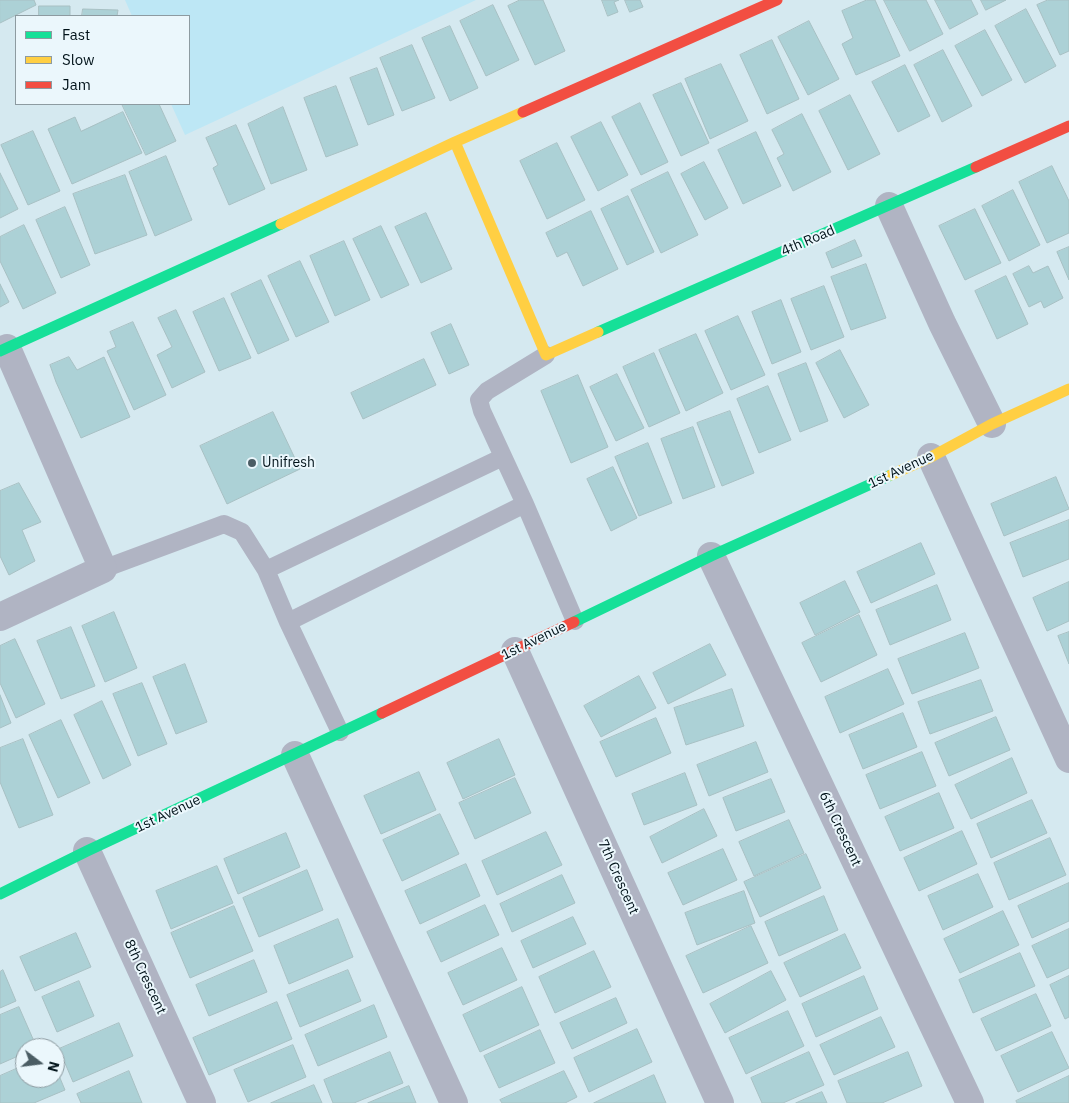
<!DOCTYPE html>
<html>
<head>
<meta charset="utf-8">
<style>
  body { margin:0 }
  #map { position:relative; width:1069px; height:1103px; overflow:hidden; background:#d5e9f0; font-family:"IBM Plex Sans",sans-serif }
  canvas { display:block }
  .legend { position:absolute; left:15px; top:15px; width:175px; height:90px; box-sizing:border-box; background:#ebf7fc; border:1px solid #8d9ba1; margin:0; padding:6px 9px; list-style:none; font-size:15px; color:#001219 }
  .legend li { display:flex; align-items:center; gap:10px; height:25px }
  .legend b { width:25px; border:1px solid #8d9ba1 }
  .north { position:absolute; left:15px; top:1038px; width:50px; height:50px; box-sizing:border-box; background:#ebf7fc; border:1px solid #8d9ba1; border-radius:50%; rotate:105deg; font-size:14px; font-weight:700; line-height:20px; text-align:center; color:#001219 }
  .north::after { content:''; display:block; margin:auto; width:18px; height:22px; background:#4b5d64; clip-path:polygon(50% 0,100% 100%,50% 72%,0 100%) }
</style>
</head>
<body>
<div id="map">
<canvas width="1069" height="1103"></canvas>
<ul class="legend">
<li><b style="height:6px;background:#16e098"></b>Fast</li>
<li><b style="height:6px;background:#ffcf43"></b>Slow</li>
<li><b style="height:6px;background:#f24e42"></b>Jam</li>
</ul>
<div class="north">N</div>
</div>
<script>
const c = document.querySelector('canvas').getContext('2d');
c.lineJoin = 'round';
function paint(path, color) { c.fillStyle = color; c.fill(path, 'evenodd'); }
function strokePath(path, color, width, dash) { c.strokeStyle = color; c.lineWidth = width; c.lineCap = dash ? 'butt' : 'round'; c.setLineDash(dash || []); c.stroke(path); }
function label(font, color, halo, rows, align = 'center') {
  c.font = font + ' "IBM Plex Sans",sans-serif'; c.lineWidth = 4; c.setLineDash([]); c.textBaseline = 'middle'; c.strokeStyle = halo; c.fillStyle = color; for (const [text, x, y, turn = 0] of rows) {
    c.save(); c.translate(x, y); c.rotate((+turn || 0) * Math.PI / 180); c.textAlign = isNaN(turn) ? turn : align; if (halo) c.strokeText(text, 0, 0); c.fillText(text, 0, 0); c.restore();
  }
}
paint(new Path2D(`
  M125,0h351l-291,135 -14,-31h18v-88h-57z`), '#bde7f5');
const building = new Path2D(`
  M0,0h34l2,5 -36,18z
  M520,0h23l22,51 -30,14 -27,-59z
  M602,0h17l-5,2 4,10 -10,4z
  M625,0h15l3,7 -13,5z
  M867,0h8l25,56 -44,19 -14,-31 11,-6 -11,-27z
  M884,0h42l17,34 -33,17z
  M935,0h36l7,14 -28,15z
  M981,0h25l-20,10z
  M1048,0h21v51l-9,4 -23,-50z
  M493,5l26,55 -33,16 -26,-55z
  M39,6h31v10h-31z
  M83,9l35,1 -1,6h-35z
  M1026,9l30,57 -31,17 -30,-57z
  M809,21l30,58 -31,16 -30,-58z
  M450,26l28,62 -28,13 -28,-63z
  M985,30l27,50 -30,16 -27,-50z
  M772,40l27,59 -32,15 -27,-59z
  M412,45l23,53 -33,13 -22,-53z
  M943,50l29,56 -30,16 -28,-57z
  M721,64l27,57 -38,18 -25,-60z
  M905,65l25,51 -32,16 -26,-50z
  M377,68l17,47 -26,10 -18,-47z
  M681,83l28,60 -28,13 -28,-61z
  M336,86l22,59 -32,12 -22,-59z
  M850,95l30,59 -32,16 -29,-59z
  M640,103l28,59 -27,13 -29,-58z
  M122,104h37l17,37 -30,14z
  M283,107l24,63 -36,14 -23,-60z
  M123,112l19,41 -70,31 -24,-55 27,-12 6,14z
  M802,114l29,58 -38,19 -16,-33 7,-4 -12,-24z
  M601,122l27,53 -30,16 -27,-54z
  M236,125l29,64 -36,16 -16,-37 5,-3 -12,-27z
  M33,131l27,60 -32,14 -27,-60z
  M756,132l25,54 -38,18 -25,-54z
  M557,143l28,57 -38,19 -27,-58z
  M166,156l26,64 -37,16 -26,-64z
  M704,162l24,46 -23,12 -24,-46z
  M1052,166l17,35v32l-22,10 -28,-61z
  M668,172l30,63 -37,18 -30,-63z
  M0,173l18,36 -18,9z
  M125,175l22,60 -52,19 -22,-60z
  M1013,190l27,55 -31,16 -27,-55z
  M628,196l26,56 -27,13 -26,-56z
  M65,207l25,58 -29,13 -25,-58z
  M975,209l26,54 -36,17 -26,-54z
  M591,211l27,58 -35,17 -16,-34 -10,5 -11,-24z
  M426,213l26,56 -31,14 -26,-56z
  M24,225l32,68 -33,16 -23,-48v-24z
  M381,226l28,59 -28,13 -28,-59z
  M855,240l7,16 -30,12 -6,-15z
  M344,241l26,59 -35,16 -25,-60z
  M1069,247v33l-12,-28z
  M300,261l29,61 -33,15 -28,-61z
  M866,264l20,54 -35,12 -20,-53z
  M1029,266l4,7 15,-7 15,32 -19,10 -3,-7 -12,6 -16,-33z
  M1006,276l22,48 -31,15 -22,-48z
  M261,280l28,60 -31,14 -27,-60z
  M0,284l9,18 -9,5z
  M824,286l20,51 -33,13 -20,-51z
  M224,298l27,60 -32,13 -26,-59z
  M781,300l20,52 -29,12 -20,-52z
  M176,310l29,62 -33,16 -15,-33 15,-8 -14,-29z
  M738,316l27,59 -34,15 -26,-59z
  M133,322l33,73 -32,15 -27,-59 9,-4 -6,-15z
  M451,324l18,41 -20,9 -18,-41z
  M696,334l27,59 -37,18 -27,-61z
  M840,350l29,55 -25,13 -28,-55z
  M654,353l26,60 -31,14 -26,-60z
  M69,357l8,13 27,-13 26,60 -49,21 -25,-56 -6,-17z
  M424,359l12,26 -73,34 -12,-26z
  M806,363l22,58 -28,11 -22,-58z
  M617,374l27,54 -28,13 -26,-54z
  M578,375l30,72 -37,16 -30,-72z
  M768,386l23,54 -32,13 -22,-54z
  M730,411l24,62 -32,13 -25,-63z
  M273,412l27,57 -73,35 -27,-58z
  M693,427l22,60 -32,12 -22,-60z
  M648,443l24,60 -33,13 -24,-59z
  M613,467l24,51 -26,13 -24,-52z
  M1056,477l13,32 -65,27 -13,-32z
  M19,483l22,39 -19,8 13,31 -26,14 -9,-19v-65z
  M1069,520v39l-46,18 -13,-34z
  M921,543l14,31 -64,29 -14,-31z
  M845,581l15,31 -45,23 -15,-32z
  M1069,582v39l-22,10 -14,-33z
  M937,585l14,35 -61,25 -14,-35z
  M114,612l23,56 -32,14 -23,-56z
  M859,615l18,40 -56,27 -19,-39z
  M71,627l24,59 -34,13 -24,-58z
  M1069,632v32l-11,-28z
  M965,633l14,35 -67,26 -14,-35z
  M15,639l30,65 -29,14 -16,-35v-37z
  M710,644l16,31 -58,29 -15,-31z
  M185,664l22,58 -31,12 -23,-57z
  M888,669l16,35 -64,29 -15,-36z
  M639,676l17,32 -55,29 -17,-31z
  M981,680l12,31 -63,23 -12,-32z
  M142,683l25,61 -29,12 -25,-62z
  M732,689l12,37 -58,19 -12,-37z
  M0,695l11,28 -11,5z
  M102,701l29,64 -28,14 -29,-64z
  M903,713l14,34 -54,22 -14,-34z
  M996,717l14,33 -61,26 -14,-33z
  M656,718l15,35 -55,24 -16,-35z
  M61,720l29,63 -32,15 -29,-63z
  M23,739l30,76 -34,13 -19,-46v-34z
  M499,739l16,36 -52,24 -16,-36z
  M756,742l12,30 -59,24 -12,-31z
  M922,752l14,34 -56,23 -14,-34z
  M1012,758l15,35 -56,26 -16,-34z
  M419,772l17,38 -55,24 -17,-38z
  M685,773l12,32 -53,20 -12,-31z
  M515,778l16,35 -56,26 -16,-36z
  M771,779l14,33 -49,19 -13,-33z
  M939,793l15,35 -54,23 -15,-34z
  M1032,800l15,33 -56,25 -14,-34z
  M704,809l13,27 -55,27 -12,-26z
  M440,814l19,40 -57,27 -19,-41z
  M789,820l15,33 -50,23 -15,-34z
  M962,831l15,33 -58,27 -15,-33z
  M546,832l16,33 -65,30 -15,-34z
  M286,833l14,34 -62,27 -14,-35z
  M1050,838l16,37 -57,25 -15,-37z
  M723,849l14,31 -54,25 -15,-32z
  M806,854l15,34 -61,29 -16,-35z
  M466,864l14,32 -60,28 -15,-33z
  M217,866l16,37 -62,26 -15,-38z
  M307,870l16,40 -64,27 -16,-39z
  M978,874l15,33 -50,23 -15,-34z
  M562,875l13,28 -63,29 -12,-28z
  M1069,883v38l-37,17 -14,-32z
  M744,891l11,32 -58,22 -12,-32z
  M824,896l14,34 -59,26 -14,-34z
  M485,905l14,30 -58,27 -14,-30z
  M234,906l19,45 -63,27 -19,-45z
  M1003,911l16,34 -59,28 -16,-34z
  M573,917l13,27 -53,24 -12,-27z
  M338,919l15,38 -64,27 -15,-38z
  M751,926l17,37 -65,30 -17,-37z
  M1069,929v39l-22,10 -15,-32z
  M76,933l15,34 -56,24 -15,-34z
  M845,934l16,34 -61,29 -16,-34z
  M502,948l15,32 -54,25 -15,-32z
  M594,951l17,36 -56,26 -16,-36z
  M1020,953l15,33 -62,27 -14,-33z
  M254,960l13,32 -58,24 -13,-31z
  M3,970l13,31 -16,7v-36z
  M348,970l13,31 -61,26 -13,-32z
  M771,971l15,29 -61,33 -15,-29z
  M864,976l14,33 -62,28 -14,-33z
  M1069,976v41l-4,2 -15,-34z
  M79,981l15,35 -37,16 -15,-35z
  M522,987l17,38 -59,27 -17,-37z
  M1036,994l15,32 -55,25 -15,-32z
  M616,998l11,25 -55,26 -12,-26z
  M277,1002l15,37 -83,36 -16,-37z
  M374,1005l13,32 -69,29 -13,-31z
  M19,1007l18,41h-12v5l-25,11v-49z
  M788,1011l16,35 -58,28 -17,-36z
  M881,1017l14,30 -61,28 -14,-30z
  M119,1023l14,33 -60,26 -14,-33z
  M637,1029l15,33 -63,30 -15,-34z
  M540,1030l15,33 -56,25 -15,-32z
  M1052,1032l17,36 -51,24 -17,-36z
  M293,1045l13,32 -58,25 -14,-32z
  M390,1052l13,31 -49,20h-21l-9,-23z
  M809,1052l15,33 -41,18h-21l-11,-25z
  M908,1052l14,34 -40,17h-35l-9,-22z
  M25,1065v13h30v-12l10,24 -31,13h-34v-27z
  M129,1071l13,32h-61l-4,-9z
  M564,1071l13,26 -12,6h-63l-2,-3z
  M654,1075l12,28h-72z
  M1069,1076v27h-52l-1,-2z
  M314,1085l8,18h-51z
  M409,1086l7,17h-48z
  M822,1092l5,11h-31z`);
paint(building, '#acd1d6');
strokePath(building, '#a8c0c3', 1);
strokePath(new Path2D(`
  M546,355l-59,36 -8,9 3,11 43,93 50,117
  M103,569l121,-45 18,8 24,38 22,52 52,110
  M266,570l237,-113
  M288,622l237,-118`), '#b0b4c3', 18);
strokePath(new Path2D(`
  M889,206l53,117 50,101
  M931,457l138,302
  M711,556l259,547
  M0,617l103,-48 -96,-221
  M515,651l205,452
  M295,755l159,348
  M87,851l115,252`), '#b0b4c3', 28);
strokePath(new Path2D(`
  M598,332l378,-165
  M0,351l281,-127
  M574,622l137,-66 180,-81
  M0,894l87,-43 295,-138`), '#16e098', 11);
strokePath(new Path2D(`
  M455,142l91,213 52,-23
  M281,224l174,-82 68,-30
  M891,475l40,-18 61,-33 77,-35`), '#ffcf43', 11);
strokePath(new Path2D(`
  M523,112l254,-112
  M976,167l93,-41
  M382,713l192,-91`), '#f24e42', 11);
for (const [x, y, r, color] of [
  [252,463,5,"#4b5d64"]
]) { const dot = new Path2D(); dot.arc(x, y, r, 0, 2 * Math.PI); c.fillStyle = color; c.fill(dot); strokePath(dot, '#ebf7fc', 2); }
label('14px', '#001219', '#ebf7fc', [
  ["4th Road",808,241,-23],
  ["1st Avenue",901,470,-25],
  ["1st Avenue",534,641,-26],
  ["1st Avenue",168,814,-25],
  ["6th Crescent",840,829,65],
  ["7th Crescent",618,877,66],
  ["8th Crescent",145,977,65]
]);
label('14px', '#001219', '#ebf7fc', [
  ["Unifresh",262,463]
], 'left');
</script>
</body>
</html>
